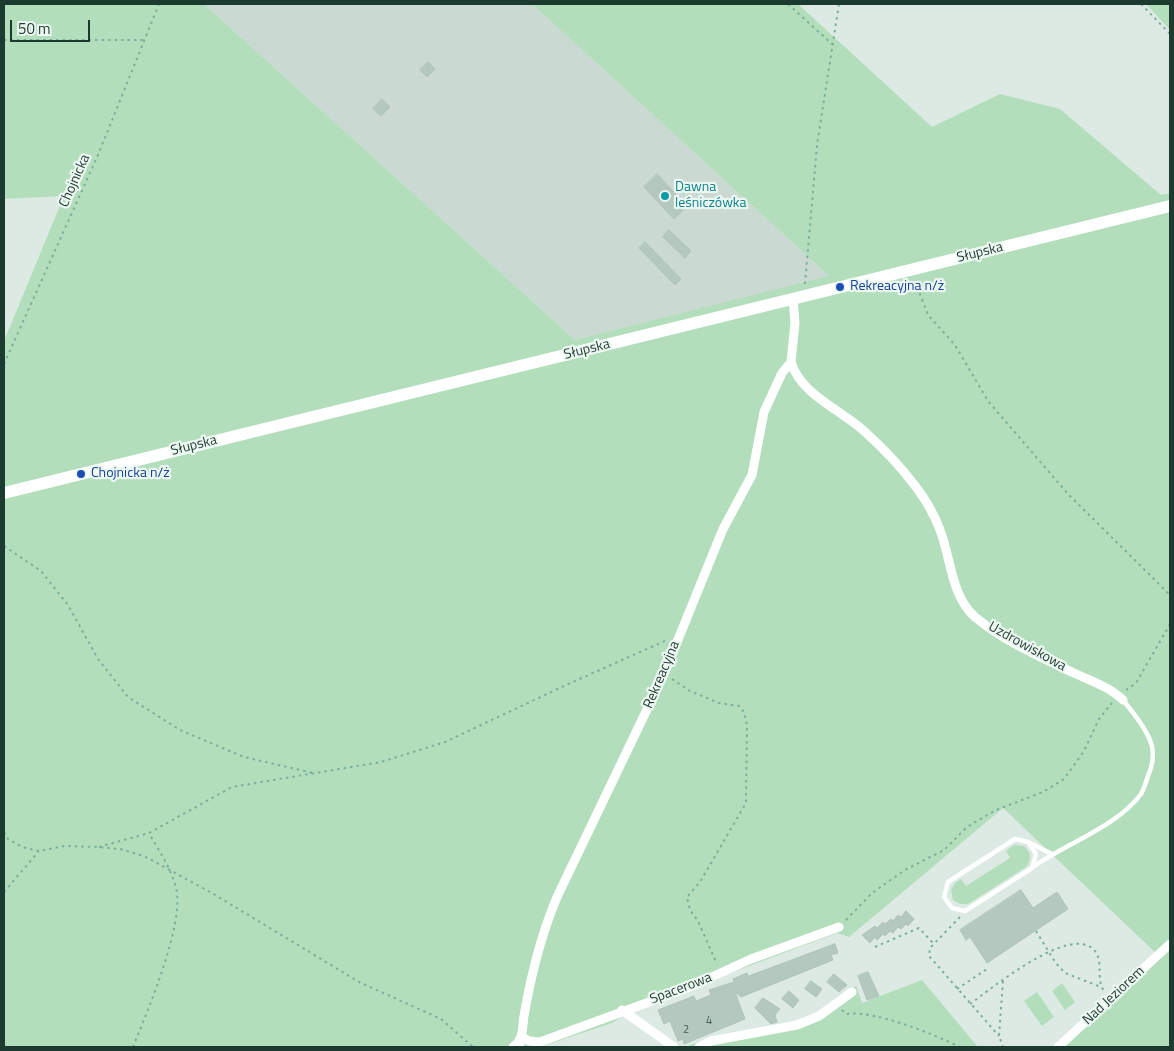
<!DOCTYPE html>
<html>
<head>
<meta charset="utf-8">
<style>
  body { margin:0 }
  #map { position:relative; width:1174px; height:1051px; overflow:hidden; background:#dceae3; font-family:"Titillium Web",sans-serif }
  canvas { display:block }
  .frame { position:absolute; inset:0; border:5px solid #1d3a30; pointer-events:none }
  .scale { position:absolute; left:10px; top:20px; width:80px; height:22px; box-sizing:border-box; border:2px solid #1d3a30; border-top:0; padding-left:6px; font-size:15px; line-height:18px; white-space:nowrap; color:#1d3a30; -webkit-text-stroke:4px #edf7f1; paint-order:stroke }
</style>
</head>
<body>
<div id="map">
<canvas width="1174" height="1051"></canvas>
<div class="frame"></div>
<div class="scale">50 m</div>
</div>
<script>
const c = document.querySelector('canvas').getContext('2d');
c.lineJoin = 'round';
function paint(path, color) { c.fillStyle = color; c.fill(path, 'evenodd'); }
function strokePath(path, color, width, dash) { c.strokeStyle = color; c.lineWidth = width; c.lineCap = dash ? 'butt' : 'round'; c.setLineDash(dash || []); c.stroke(path); }
function label(font, color, halo, rows, align = 'center') {
  c.font = font + ' "Titillium Web",sans-serif'; c.lineWidth = 4.5; c.setLineDash([]); c.textBaseline = 'middle'; c.strokeStyle = halo; c.fillStyle = color; for (const [text, x, y, turn = 0] of rows) {
    c.save(); c.translate(x, y); c.rotate((+turn || 0) * Math.PI / 180); c.textAlign = isNaN(turn) ? turn : align; if (halo) c.strokeText(text, 0, 0); c.fillText(text, 0, 0); c.restore();
  }
}
paint(new Path2D(`
  M204,4h328l298,273 -255,63z`), '#cadad2');
paint(new Path2D(`
  M4,4h200l371,336 254,-64 -297,-272h266l134,123 68,-33 60,15 101,86 9,-2v854h-115l101,-94 -153,-145 -154,129 -12,-4 -8,3 -99,37 -24,12 -75,26 -19,12 -72,24h-536v-706l60,-145 -60,3z
  M1146,4h24v26z
  M1014,845l10,1c7,6 8,14 2,21l-58,37h-8l-7,-4 -2,-10 4,-7 6,-4 5,7 44,-28 -4,-7z
  M922,980l56,67h-292l25,-10 87,-16 20,-8 19,-16 19,-11 6,17z
  M1062,983l13,19 -10,8 -13,-19z
  M1037,992l17,25 -12,9 -18,-25z`), '#b3debb');
const building = new Path2D(`
  M428,62l7,7 -8,8 -7,-7z
  M382,99l8,8 -9,9 -8,-7z
  M657,174l30,32 -13,13 -30,-32z
  M669,230l22,21 -6,7 -22,-21z
  M645,242l36,37 -6,6 -36,-37z
  M1021,890l12,18 24,-16 11,17 -81,54 -17,-26 -4,3 -6,-10z
  M906,911l8,8 -6,7 -2,-2 -5,5 -3,-2 -5,6 -3,-2 -5,5 -2,-2 -6,6 -2,-3 -5,6 -8,-8 13,-9 2,2 6,-6 2,2 6,-5 2,2 5,-6 3,2z
  M835,944l3,9 -7,2 2,5 -92,37 -6,-5 10,27 -61,25 -1,-5 -5,2 -8,-20 -6,3 -6,-14 36,-14 2,5 15,-6 -2,-5 25,-8 -1,-3 14,-6 1,3z
  M868,972l11,24 -12,4 -9,-24z
  M834,974l13,11 -8,7 -12,-10z
  M811,981l11,8 -6,8 -11,-8z
  M789,991l10,9 -6,8 -11,-9z
  M763,998l17,11 -5,6 2,7 -6,2 -16,-16z`);
paint(building, '#b4c8be');
strokePath(building, '#aec4b9', 1);
strokePath(new Path2D(`
  M788,4l44,40
  M1141,4l29,30
  M4,40h139
  M915,281l13,34 27,30 33,56 80,93 102,101
  M805,284l12,-139 22,-141
  M4,364l94,-209 61,-151
  M4,546l37,25 27,34 30,54 30,38 52,33 64,27 69,16
  M672,679l18,12 29,12 20,3 5,6 3,13 -1,78 -46,79 -13,15 3,13 8,11 19,43
  M1126,690l10,-7 34,-59
  M4,832l4,7 14,8 17,4 25,-5 35,1 21,2 24,7 68,37 147,89 82,37 32,28
  M99,847l50,-14 83,-46 149,-25 64,-20 121,-57 101,-45
  M4,892l35,-41
  M960,917l-30,31 -1,8 70,80
  M846,920l26,-27 33,-23 39,-20 23,-23 29,-17 47,-18 21,-13 20,-28 15,-32 13,-16
  M1036,931l19,31 10,11 36,14
  M875,947l44,-19 15,16
  M1003,981l-4,55 4,11
  M957,989l30,-20
  M970,1004c21,-15 102,-82 125,-53 9,12 0,30 10,41
  M842,1010l4,4c29,-4 87,20 114,33
  M133,1047c14,-35 52,-123 43,-159 -5,-20 -17,-37 -27,-55`), '#7ab09b', 2, [2.5, 4]);
strokePath(new Path2D(`
  M1015,839l13,3 8,12 -4,14 -67,43 -13,-3 -8,-11 4,-15z
  M1028,842l24,12
  M1033,867c32,-23 85,-41 108,-73 3,-5 5,-12 7,-18 4,-9 6,-20 4,-30 -5,-17 -18,-32 -29,-46
  M522,1047v-9`), '#fff', 4.5);
strokePath(new Path2D(`
  M791,362c9,32 50,48 73,69 19,17 37,36 52,56 10,13 18,27 24,43 11,28 11,66 35,87 29,24 65,40 99,56 17,8 36,14 49,27
  M622,1010l52,37
  M522,1037l7,4 11,1 150,-55 61,-28 88,-32
  M513,1047c11,-8 9,-18 11,-31 7,-41 17,-81 33,-119l107,-223 59,-145 29,-54 12,-63 18,-39 9,-11 4,-39 -2,-24
  M699,1047l12,-6 86,-16 22,-9 33,-24
  M1058,1047l112,-103`), '#fff', 9);
strokePath(new Path2D(`
  M4,493l1166,-287`), '#fff', 12);
for (const [x, y, r, color] of [
  [665,196,5,"#0f9aa8"],
  [840,287,5,"#1a4fb4"],
  [81,474,5,"#1a4fb4"]
]) { const dot = new Path2D(); dot.arc(x, y, r, 0, 2 * Math.PI); c.fillStyle = color; c.fill(dot); strokePath(dot, '#edf7f1', 2); }
label('11px', '#435e54', null, [
  ["4",709,1021],
  ["2",686,1030]
]);
label('14px', '#1d3a30', '#edf7f1', [
  ["Chojnicka",75,181,-66],
  ["Słupska",980,253,-14],
  ["Słupska",587,350,-14],
  ["Słupska",194,446,-14],
  ["Uzdrowiskowa",1027,647,29],
  ["Rekreacyjna",662,675,-67],
  ["Spacerowa",681,989,-21],
  ["Nad Jeziorem",1114,996,-43]
]);
label('14px', '#0d838f', '#edf7f1', [
  ["Dawna",675,188],
  ["leśniczówka",675,204]
], 'left');
label('14px', '#164399', '#edf7f1', [
  ["Rekreacyjna n/ż",850,287],
  ["Chojnicka n/ż",91,474]
], 'left');
</script>
</body>
</html>
